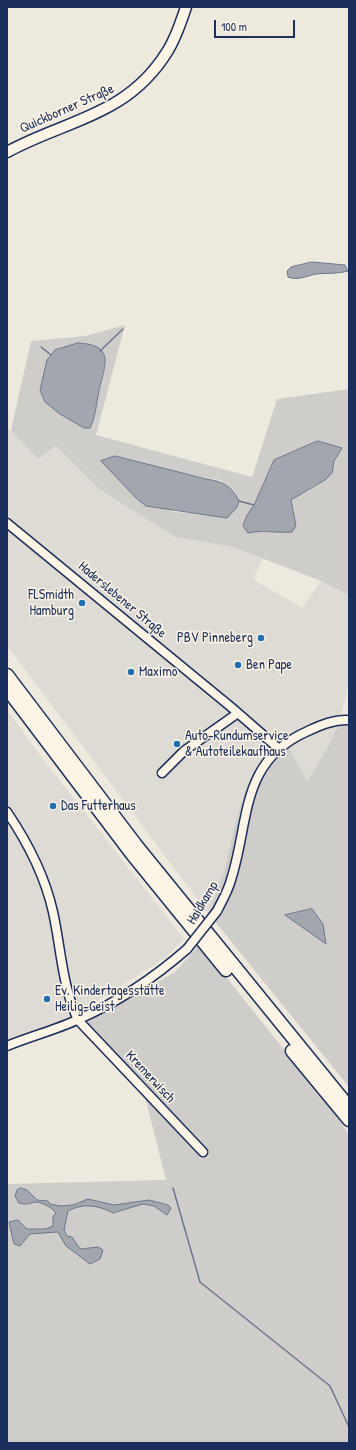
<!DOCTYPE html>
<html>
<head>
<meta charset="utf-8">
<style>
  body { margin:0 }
  #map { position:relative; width:356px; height:1450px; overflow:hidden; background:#eee9dd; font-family:"Patrick Hand",sans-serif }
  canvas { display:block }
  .frame { position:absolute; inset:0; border:8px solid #1b2f5e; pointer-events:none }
  .scale { position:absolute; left:214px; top:20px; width:81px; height:18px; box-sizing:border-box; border:2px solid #1b2f5e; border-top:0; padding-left:5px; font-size:12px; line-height:14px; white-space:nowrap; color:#1b2f5e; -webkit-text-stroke:3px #fcf5e5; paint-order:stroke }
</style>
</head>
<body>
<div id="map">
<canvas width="356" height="1450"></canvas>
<div class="frame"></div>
<div class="scale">100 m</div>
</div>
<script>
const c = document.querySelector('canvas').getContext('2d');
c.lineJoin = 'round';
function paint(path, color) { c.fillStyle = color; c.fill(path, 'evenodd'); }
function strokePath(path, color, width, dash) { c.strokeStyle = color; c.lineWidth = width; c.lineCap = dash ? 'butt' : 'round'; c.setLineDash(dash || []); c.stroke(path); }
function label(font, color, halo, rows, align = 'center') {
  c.font = font + ' "Patrick Hand",sans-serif'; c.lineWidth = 3; c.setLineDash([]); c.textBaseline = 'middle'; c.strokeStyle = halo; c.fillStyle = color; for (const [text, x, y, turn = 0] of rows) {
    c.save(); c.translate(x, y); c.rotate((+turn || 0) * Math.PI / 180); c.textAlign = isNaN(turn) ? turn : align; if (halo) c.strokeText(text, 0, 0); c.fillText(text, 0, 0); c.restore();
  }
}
paint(new Path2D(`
  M7,427l31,32 18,-13 43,43 76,48 58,10 30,12 -10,20 49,29 19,-27 28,14v87l-10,42 -13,26 -19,31 -45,-23 -17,33 -10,33 -12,52 -15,37 -201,-267z
  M7,710l32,44 145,185 -19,19 -93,59 -65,27z`), '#dedbd4');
paint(new Path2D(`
  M125,325l-29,110 156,42 25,-78 72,-10v206l-28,-14 -88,-34 -58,-10 -76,-48 -43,-43 -18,13 -26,-27 -1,-2 20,-89 54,-5zM78,343l28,22 -22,63 -10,-6 -7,-76zM318,441l16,20c0,20 -28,30 -43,39l4,26 -32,7 -8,-2 -8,-16 7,-10 9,-21 33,-32zM101,461l119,19 16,13 -36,21 -25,-2 -39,-14z
  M339,724h10v363l-141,-174 16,-41 11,-48 10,-33 17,-33 21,-20 24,43 19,-31z
  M200,944l136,171 13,20v308h-342v-259l159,-4 -25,-99 -55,-59 89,-50z`), '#cfcdca');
const water = new Path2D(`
  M312,262l33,3 3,6c-11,3 -21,2 -32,3 -10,2 -18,7 -28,3l-1,-6 4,-4z
  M78,343c39,2 26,23 21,48 -3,13 -3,25 -9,37h-6l-24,-14 -15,-12 -5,-12 7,-30 8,-10z
  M318,441l24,7 -8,13 -2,12 -7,7 -34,20 5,26 -4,6c-13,1 -33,-2 -44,1l-5,-7 4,-11 7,-10 20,-45z
  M115,456l91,23c16,2 26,7 33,22l-2,6 -10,11 -81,-12 -10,-8 -35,-37z
  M312,909l11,15 3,20 -41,-29z
  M21,1188l6,2 10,10 11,1 2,3 10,2 13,-1 15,-6 26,6 35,-5 19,5 3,3 -4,7 -13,-9 -11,-2 -30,9c-15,-8 -30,-10 -45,-2l-4,19 3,6 5,1 8,12 18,-2 5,3 -3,9 -10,5 -24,-18 -8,-14 -28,2 -10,12 -6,-2 -5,-22 9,-2 9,9h19l7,-3v-10l3,-3c-3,-5 -13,-10 -19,-11 -8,0 -6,4 -18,1l-4,-7 2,-6z`);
paint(water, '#a2a7af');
strokePath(water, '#6c778f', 1);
strokePath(new Path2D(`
  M41,347l10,8
  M100,351l23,-22
  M239,501l15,4
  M173,1188l27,94 130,104 19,41`), '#6c778f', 1.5);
const minor = new Path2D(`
  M7,523l224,184 47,41
  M162,773l22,-22 54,-38
  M7,812c21,31 38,64 46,100 8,36 9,74 25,108l125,132
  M217,911c5,-10 11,-20 14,-31 19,-59 8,-119 77,-149 13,-6 27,-12 41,-11
  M7,1046c24,-10 49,-16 72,-27 39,-17 76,-42 108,-70`);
const major = new Path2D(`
  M7,152c61,-33 120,-36 160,-100 9,-14 14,-30 19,-45`);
const highway = new Path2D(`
  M7,675l129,170 213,262
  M7,689l124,164 95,117
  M292,1051l57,69`);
strokePath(minor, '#1b2f5e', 11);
strokePath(major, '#1b2f5e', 13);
strokePath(highway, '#1b2f5e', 15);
strokePath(minor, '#fcf5e5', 8);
strokePath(major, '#fcf5e5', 10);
strokePath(highway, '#fcf5e5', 12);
const minorBridge = new Path2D(`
  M187,949l30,-38`);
strokePath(minorBridge, '#1b2f5e', 11, []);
strokePath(minorBridge, '#fcf5e5', 8);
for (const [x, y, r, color] of [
  [82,603,4,"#1f6fb2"],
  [261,638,4,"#1f6fb2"],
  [238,665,4,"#1f6fb2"],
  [131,672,4,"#1f6fb2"],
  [177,744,4,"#1f6fb2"],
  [53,806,4,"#1f6fb2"],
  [47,999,4,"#1f6fb2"]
]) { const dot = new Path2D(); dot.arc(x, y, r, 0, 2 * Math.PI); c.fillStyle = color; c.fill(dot); strokePath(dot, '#fcf5e5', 1.5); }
label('14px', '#1b2f5e', '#fcf5e5', [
  ["Quickborner Straße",67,109,-24],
  ["Haderslebener Straße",122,600,40],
  ["Haidkamp",203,903,-59],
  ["Kremerwisch",150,1077,47]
]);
label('14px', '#1b2f5e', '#fcf5e5', [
  ["FLSmidth",74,595,"right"],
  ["Hamburg",74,611,"right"],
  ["PBV Pinneberg",253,638,"right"],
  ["Ben Pape",246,665],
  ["Maximo",139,672],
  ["Auto-Rundumservice",185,736],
  ["& Autoteilekaufhaus",185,752],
  ["Das Futterhaus",61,806],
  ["Ev. Kindertagesstätte",55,991],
  ["Heilig-Geist",55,1007]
], 'left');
</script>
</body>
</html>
